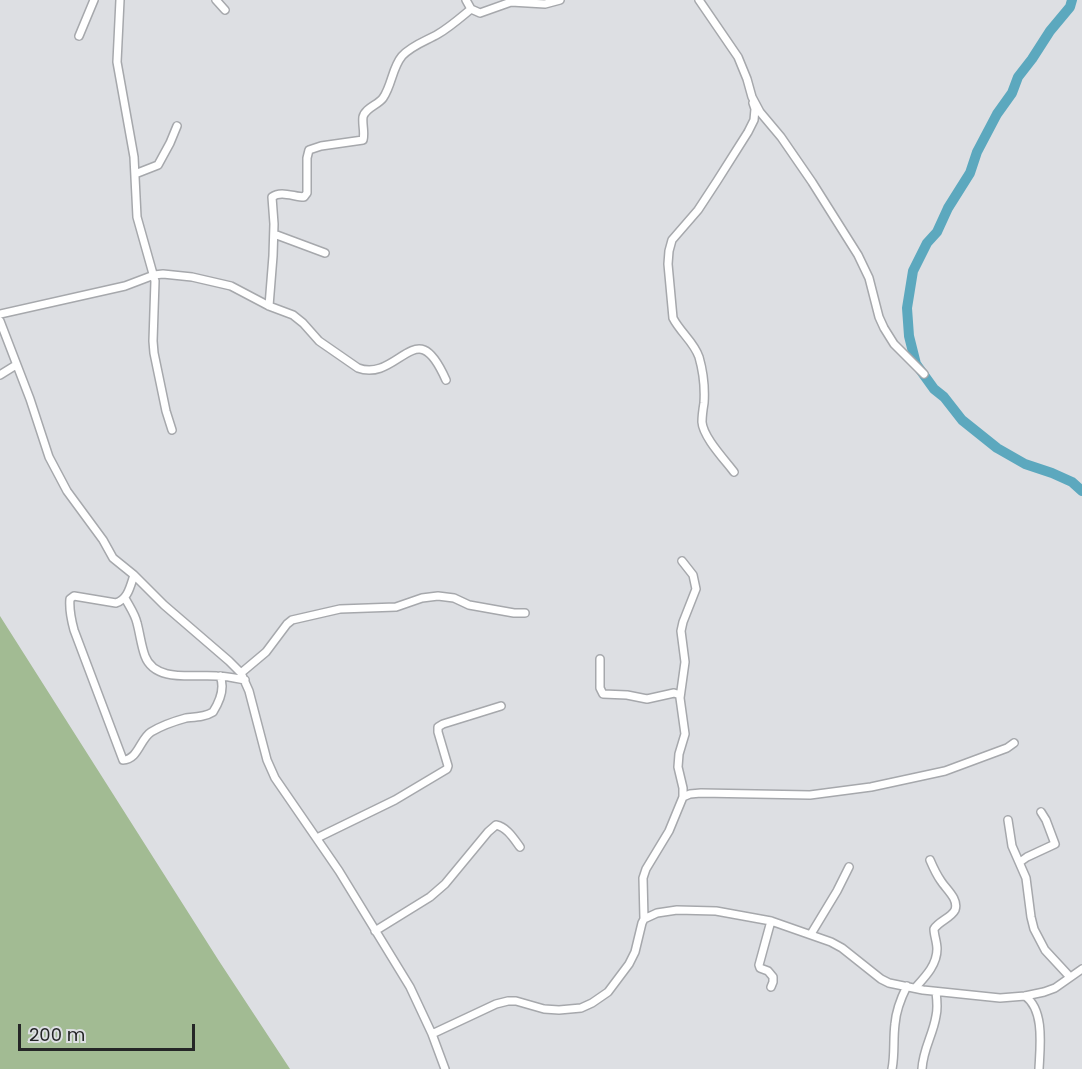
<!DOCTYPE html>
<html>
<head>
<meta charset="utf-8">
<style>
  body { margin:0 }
  #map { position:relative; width:1082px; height:1069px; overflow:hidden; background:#dddfe3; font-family:Poppins,sans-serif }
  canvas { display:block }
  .scale { position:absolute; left:18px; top:1024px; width:177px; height:27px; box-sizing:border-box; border:3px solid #252627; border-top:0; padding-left:8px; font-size:18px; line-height:21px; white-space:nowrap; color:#252627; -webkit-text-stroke:4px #dddfe3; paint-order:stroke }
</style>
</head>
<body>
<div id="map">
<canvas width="1082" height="1069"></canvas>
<div class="scale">200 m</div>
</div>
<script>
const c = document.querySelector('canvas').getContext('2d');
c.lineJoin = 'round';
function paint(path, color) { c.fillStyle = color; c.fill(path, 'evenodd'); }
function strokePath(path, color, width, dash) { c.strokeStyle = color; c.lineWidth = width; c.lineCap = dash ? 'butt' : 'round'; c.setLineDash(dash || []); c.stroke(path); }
paint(new Path2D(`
  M0,616l219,345 71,108h-290z`), '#a2bb93');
strokePath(new Path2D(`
  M1072,0l-2,7 -20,24 -18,28 -14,18 -6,16 -15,21 -20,38 -7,21 -22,35 -11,24 -10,11 -14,28 -6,37 2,28 7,28 18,25 10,8 18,23 35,28 28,16 27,9 20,9 10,9`), '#5ca8be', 10);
const minor = new Path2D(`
  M120,0l-3,62 17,95 3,60 18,64 -2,60 1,12 12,58 6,19
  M216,0l9,10
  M466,0l5,9 9,4 31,-11 34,2 15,-4
  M699,0l39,57 9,22 5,18 8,15 21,25 31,45 46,73 11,23 10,39 5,11 10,16 30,30
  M79,36l15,-36
  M135,174l23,-9 12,-22 7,-17
  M274,234l51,19
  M269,306l4,-50 1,-32 -2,-27c9,-7 22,0 32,0l3,-4v-35l2,-8 12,-4 42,-6c2,-8 -1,-15 0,-23 2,-9 15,-12 20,-19 9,-13 9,-30 19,-42 10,-11 24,-15 36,-22 12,-7 22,-16 33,-25
  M0,314l125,-28 29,-11 9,-1 29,3 39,9 38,20 24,9 10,8 16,18 39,27c29,11 48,-25 66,-18 10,4 18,21 22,30
  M0,321l30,78 19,58 18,34 36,49 10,18 21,17 30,30 65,56 12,12 8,18 18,69 8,18 64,93 71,116 22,47 13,35
  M0,375l16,-10
  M734,472c-9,-12 -31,-35 -32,-50 0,-6 1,-13 2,-19 1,-15 -1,-32 -5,-46 -5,-15 -19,-25 -26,-39l-5,-54 1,-13 3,-11 26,-30 19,-29 31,-49 6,-12 1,-11 -2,-6
  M134,575c-4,12 -6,24 -18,28l-42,-7 -4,3c-1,11 1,20 4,31l49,130c15,0 17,-21 28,-28 10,-6 24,-11 35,-14 10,-1 19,-1 27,-6 7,-11 12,-24 7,-36
  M125,598c4,8 10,16 12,25 3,11 4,22 8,33 10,27 49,18 72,20 9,0 18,2 28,4
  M600,659v29l3,6 24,1 20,4 27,-6 6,2
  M241,673l25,-21 21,-28 5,-4 48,-11 56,-2 26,-9 16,-2 16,2 15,7 45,8h11
  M683,797l7,-3 11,-1 109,2 61,-8 74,-16 62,-23 7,-5
  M1008,820l4,26 14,32 5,39 3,12 11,21 25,27
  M317,838l78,-38 52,-31 1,-3 -10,-34v-5l5,-3 58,-18
  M1020,862l7,-5 28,-13 -9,-24 -5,-8
  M644,919l-1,-41 3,-9 23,-38 14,-34v-9l-5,-21 1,-13 6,-20 -5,-36 5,-36 -4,-31 2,-9 13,-33 -3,-14 -11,-14
  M375,931l55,-34 15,-13 43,-52 8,-7c11,2 18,14 24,22
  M811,934l26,-43 12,-24
  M771,987l2,-5v-5l-5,-6 -8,-3 -1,-3 12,-44
  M915,988c10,-11 22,-23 22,-39 0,-7 -3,-14 -3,-20 5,-8 17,-11 21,-19 4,-11 -9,-21 -14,-29 -5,-7 -8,-14 -11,-21
  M1025,996c20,14 15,51 14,73
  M432,1034l64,-30 12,-3h8l28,8 15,1 22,-2 11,-5 16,-11 21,-28 6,-12 7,-29 2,-4 13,-6 20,-3 39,1 55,10 60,21 11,6 39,31 8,4 34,7 77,8 25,-2 19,-4 11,-4 27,-19
  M892,1069c3,-15 1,-30 3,-45 1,-13 6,-26 12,-38
  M922,1069c1,-20 11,-34 14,-53 2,-8 1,-16 0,-24`);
strokePath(minor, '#a6a8ac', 10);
strokePath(minor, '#fff', 7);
</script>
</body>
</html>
